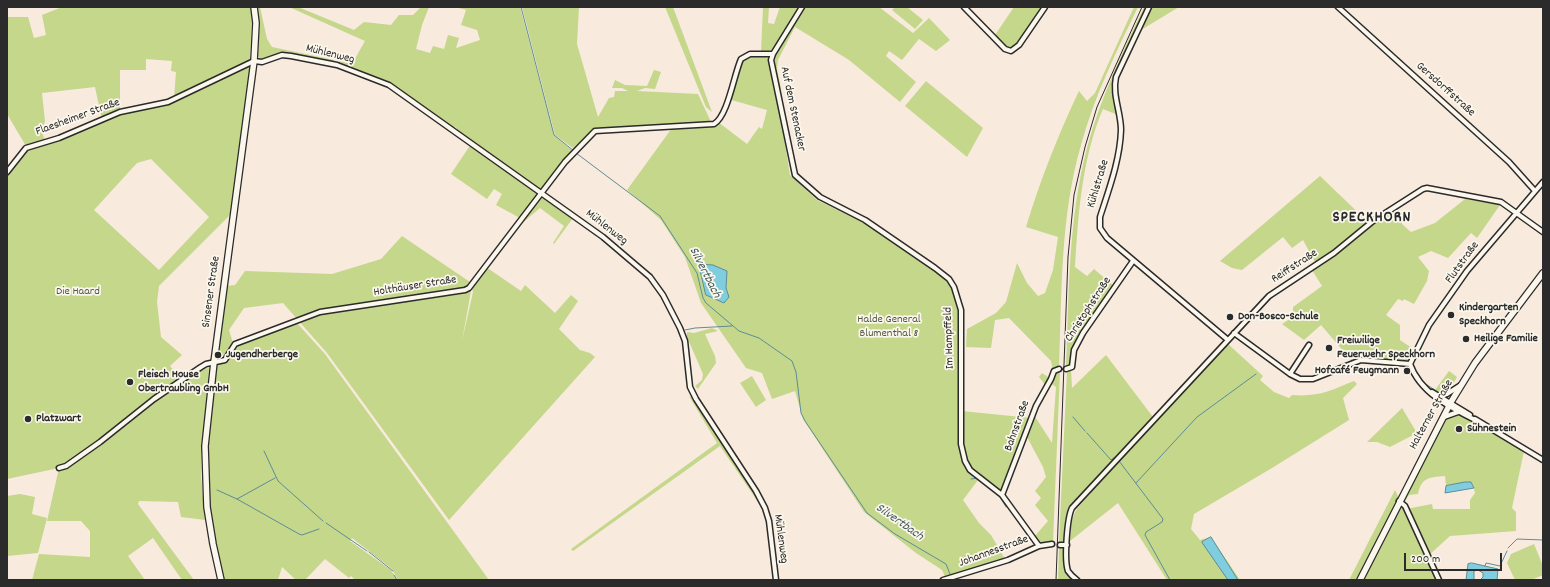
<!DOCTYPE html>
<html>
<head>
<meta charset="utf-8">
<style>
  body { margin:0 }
  #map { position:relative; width:1550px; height:587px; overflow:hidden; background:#f9eade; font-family:Dekko,sans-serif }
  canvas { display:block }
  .frame { position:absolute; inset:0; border:8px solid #2b2b2b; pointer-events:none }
  .scale { position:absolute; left:1404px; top:553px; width:98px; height:18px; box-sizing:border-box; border:2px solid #2b2b2b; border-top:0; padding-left:5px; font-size:12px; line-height:14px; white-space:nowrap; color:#2b2b2b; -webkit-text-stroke:3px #fbf7ec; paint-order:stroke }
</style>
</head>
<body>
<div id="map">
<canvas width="1550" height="587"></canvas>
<div class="frame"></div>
<div class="scale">200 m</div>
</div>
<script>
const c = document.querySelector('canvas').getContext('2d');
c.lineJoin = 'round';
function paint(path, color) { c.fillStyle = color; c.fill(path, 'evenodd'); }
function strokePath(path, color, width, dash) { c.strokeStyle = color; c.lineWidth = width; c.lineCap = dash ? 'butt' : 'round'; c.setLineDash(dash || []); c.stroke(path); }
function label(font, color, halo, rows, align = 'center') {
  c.font = font + ' Dekko,sans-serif'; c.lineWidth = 3.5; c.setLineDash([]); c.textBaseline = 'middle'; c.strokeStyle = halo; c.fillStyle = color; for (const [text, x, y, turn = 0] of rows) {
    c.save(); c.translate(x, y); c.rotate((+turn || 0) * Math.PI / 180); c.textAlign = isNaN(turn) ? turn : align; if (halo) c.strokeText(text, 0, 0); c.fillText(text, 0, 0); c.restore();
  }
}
paint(new Path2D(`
  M62,7h189l1,13 -2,41 -76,37 2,-26 -5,-1 1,-10 -26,-2v11h-26v41l-18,9 -7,-33 -53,6 3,28 -3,11 3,9 -19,5 -19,-32v-97h21l6,21 12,-3 -4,-20z
  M256,7h4l7,32 5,8 62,13v2l-52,-9 -21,6 -3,-3 1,-25z
  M289,7h9l56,23 10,-8 27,3 8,-10h14l8,-8h8l-7,18 -6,24 14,4 3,-7 11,3 4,-14 11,3 -3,10 24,-8 -3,-10 -16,-5 5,-15 -11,-3h65l34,128 18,15 -31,40h-4l-83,-60 3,-1 -1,-2 -3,2 -63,-45 -51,-20v-3l13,3 13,-23z
  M522,7h57l-2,37 21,73 11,-19 5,-1 1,-6h13l-6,-3h-10l3,-8 10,5 22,1 7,-16 7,2 -6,17 -10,-1 -8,3 61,3 13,28 -114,7 -4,2 -20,17 -18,-13z
  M665,7h8l39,105 -6,-5z
  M763,7h6l-1,16 6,1 6,-17h20l-24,41 -8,4h-7z
  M803,7h76l34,26 16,-15 21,22 -14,11 -17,-12 -17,21 -13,-9 -3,5 30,26 -16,20 -51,-42 -54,-33 -17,33 -1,9 4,19 2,44 7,43 27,25 47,23 73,50 14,12 9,24 2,102 69,7 -29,74 -21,-16 -18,24 16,23 12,12 14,24 -60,18 -3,-7 -26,-17 -52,-41 -61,-93 -8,-28 -23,8 -10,-26 -16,-5 -45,-65 -16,-46 -24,-37 -34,-30 45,-62 46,-6 29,22 12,-17 3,2 5,-19 -39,-11 12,-36 7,-7 26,-1z
  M895,7h12l16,13 -8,9 -23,-19z
  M1014,7h30l-25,38 -8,5 -5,-1 -13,-11z
  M1134,7h4c-22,45 -44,90 -57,138 -21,72 -19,149 -22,223l-3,1 -10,17 -7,-9 3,-4 6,4 2,-1 2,-10 -1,-5 -42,-43 -14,2 -4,28 -25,-1 1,-18 29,-16 10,-11 11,-39 10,20 11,13 7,-3 8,-23 5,-33 -32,-10c14,-46 32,-92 53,-136l8,10 8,-8z
  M1144,7h3l-20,41 -13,31 4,36 -15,-6c-21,48 -25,106 -28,158l12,9 7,-7 21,18 -36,52 -8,28 -5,1c3,-73 2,-148 21,-220 13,-49 35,-95 57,-141z
  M1151,7h28l-38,23v-4z
  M252,63l-21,151 -72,72 -2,16 4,35 21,18 -12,11 11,12 -31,21 -26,22 3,3 27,-22 48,-33 7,-1 -4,57 -4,19v31l4,45 -24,-3 -3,-15 -39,-1 -1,3 56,76h-12l-29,-42 -25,18 17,24h-113l7,-26 51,3v-26l-9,-10h-34l12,-53 -52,11v-251l1,2v-2l-1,-54 17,-24 60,-21 36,-16 48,-11zM151,159l58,58 -50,53 -65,-60 43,-47z
  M926,81l57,47 -16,29 -62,-51z
  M471,144l68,49 -18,24h-3l-22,-12 6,-11 -8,-5 -7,10 -36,-25z
  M1320,176l51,49 21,-14 10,9v4l9,8 24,-9 30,-24 35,6 -23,33 -6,-5 -23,25 -17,-7 -13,6 11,14 -2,10 -13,23 -10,-5 -1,2 -5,-2 -12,16 14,10v15l15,10 -6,11c-20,6 -36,-7 -58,-1l-30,-35 -17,15 -22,-16 11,-7v-10l29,-21 -10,-16 3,-8 -12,-22 -11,8 -9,-11 -41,33 -10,-2 -12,-7z
  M540,195l33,23 -19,26 -1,-1 11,-17 -24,-18 -20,17z
  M402,236l68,46 1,9 -9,50 11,-49 -2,-7 15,-18 35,24 4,-6 30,28 16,-18 7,6 -19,28 21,21 10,3 5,4 -146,163 -122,-167 -44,-50 -39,5 -15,22 4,13 -8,14 -8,-4 10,-67 8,-1 10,-14 87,3 49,-15z
  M296,322l29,32 164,226h-91l-6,-11 -40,-31 -2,3 41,29 6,10h-42l-4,-4 -2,2 -24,-19 -20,21h-9l-14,-13 -4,13h-54c-8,-27 -13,-55 -16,-84 -5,-43 3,-87 7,-130l12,-5 10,-15z
  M712,328l6,3 -13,3 10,22 1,7 -18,26 -3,-3 7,-6 1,-6 -16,-37v-5l7,1z
  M1228,344l35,32 -3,4 14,12 15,6 3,-3c27,2 37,-4 62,-14l3,3 -14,14 6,22 -77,48 -78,46 -3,15 9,11 11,-3 29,43h-73l-49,-77 -48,38c2,-27 2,-28 21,-48l-4,-4 -19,22 -2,28 -3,3h-4l8,-171 4,-2 1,19 34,-33 50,66z
  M1060,371l-7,171 -13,2 -6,-7 14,-16 -13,-16 6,-7 -6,-7 11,-14 -3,-10 -16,-30 7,-22 18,28 4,-56 -6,-4 5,-11z
  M1449,371l8,6c-6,10 -9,18 -22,13z
  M752,376l14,24 -10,7 -16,-24z
  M689,396l5,3 66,104 -2,-1 -38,-56 -147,105 -2,-2 146,-106z
  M1402,408l15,25 -27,14 -13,-5h-10z
  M1457,413l15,7 52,31 -12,57 4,4v19l-66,5 -22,20 -22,-47 26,-5 1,5h37v-9l5,-7 -2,-8 -2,-3 -25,4 -1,-10c-16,1 -24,2 -27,18l-9,1 -5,8 -2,-5 45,-80z
  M1395,490l44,90h-90z
  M20,494l15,3 -3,17 15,4 -9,35 -31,3v-60z
  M1534,544l9,22v9l-12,5h-16l-8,-17 4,-9z
  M1059,546l6,4v15l9,15h-16z`), '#c4d78b');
const water = new Path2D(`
  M699,264l14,1 14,6 -1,17 3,9 -5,6 -18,-8z
  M1465,482h6l3,6 -29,5 1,-7z
  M1211,537l27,43h-10l-25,-36 -1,-2z
  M1472,563l26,6 -1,11h-17l3,-3v-4l-5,-3 -4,1v9h-8l2,-16z`);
paint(water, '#80cddf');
strokePath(water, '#5e8c97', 1);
strokePath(new Path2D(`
  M521,7l33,128 20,16
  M1342,7l85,77
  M1431,88l33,31
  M576,153l84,63 37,57 6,25 3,5 33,28 20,7 33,23 4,11 5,41 4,8 62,92 28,21 51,30 4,10
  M1433,323l4,-5
  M685,330l10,-2 37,-2
  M1424,341l6,-12
  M1419,350l3,-6
  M1415,371l9,12 14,9
  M1073,417l12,14
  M1087,433l24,27 4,-3
  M264,451l14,30 45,40
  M1119,461l44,58 -1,3 -16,10 -1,3 25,45
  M971,479l7,-1
  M1136,483l61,-66 59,-43
  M217,490l20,9 62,35 3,1 17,-6
  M998,494l8,13
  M237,499l38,-21
  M326,523l41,28
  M1508,548l9,-9 26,1
  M369,552l24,19
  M1485,566l1,-3 14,3 7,-15
  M394,575l3,5`), '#5e8c97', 1);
const minor = new Path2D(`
  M802,7l-29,47 -2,6 24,115 25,22 45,23 70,48 14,11 5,8 7,23v134l4,17 5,9 32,25 37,51
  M964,7l41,42 6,2 8,-6 26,-38
  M1149,7l-33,70c-4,18 5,35 5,53 -1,30 -12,59 -21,87v11l7,10 121,102
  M1338,7l171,155 26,29
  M7,172l19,-24 33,-10 61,-26 48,-10 86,-41 8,1 20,-7 9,1 46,9 52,20 214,152 47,40 13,18 17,33 5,13 5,46 6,12 60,92 9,17 4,13 7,59
  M1234,333l56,41 10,5h13l48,-19 49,4c10,29 41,44 67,57
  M1410,364l19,-39 38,-54 76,-89
  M1066,369l6,-2 2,-17 9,-17 50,-72
  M1290,374l19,-29
  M1432,392l38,23
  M1440,395l7,-1 14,-9
  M1444,417l14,-5
  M1475,419l68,41
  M59,468l7,-2 34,-24 54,-43 47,-32 5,-3 19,-4 10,-16 85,-32 145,-22 4,-2 96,-126 30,-31 119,-7c14,-8 20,-50 27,-65l9,-5h23
  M1002,495l34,-89 15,-27 3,-8 5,-2
  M1399,501l6,5 34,74
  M1060,545h7
  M943,580l65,-20 31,-14 13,-2
  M1077,580c-4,-3 -7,-6 -9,-9 -4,-11 -1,-53 4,-63l197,-212 65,-43 39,-32 50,-32 4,-1 74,14 42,30`);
const major = new Path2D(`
  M221,580l-8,-36 -6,-37 -2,-61 9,-84 40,-301 2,-38 -2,-16
  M1360,580l91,-178 24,-39 68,-90`);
strokePath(minor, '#2b2b2b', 7);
strokePath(major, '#2b2b2b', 8);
strokePath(minor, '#fbf7ec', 4);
strokePath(major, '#fbf7ec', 5.5);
strokePath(new Path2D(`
  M1056,580l12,-323 6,-62 11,-48 12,-40 45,-100`), '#2b2b2b', 1);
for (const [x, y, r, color] of [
  [1451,315,4,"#2b2b2b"],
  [1230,317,4,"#2b2b2b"],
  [1466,339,4,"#2b2b2b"],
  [1329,348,4,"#2b2b2b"],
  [218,355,4,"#2b2b2b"],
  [1407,371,4,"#2b2b2b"],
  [130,382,4,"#2b2b2b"],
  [28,419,4,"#2b2b2b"],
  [1459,429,4,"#2b2b2b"]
]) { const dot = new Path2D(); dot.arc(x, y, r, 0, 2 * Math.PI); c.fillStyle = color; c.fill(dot); strokePath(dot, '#fbf7ec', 1.5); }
label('12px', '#2b2b2b', '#fbf7ec', [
  ["Mühlenweg",330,55,14],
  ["Gersdorffstraße",1445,90,42],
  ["Auf dem Stenacker",792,109,78],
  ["Flaesheimer Straße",78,118,-20],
  ["Kühlstraße",1099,184,-73],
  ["Mühlenweg",606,228,38],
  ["Flutstraße",1463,263,-54],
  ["Reiffstraße",1295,267,-33],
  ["Holthäuser Straße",415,287,-9],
  ["Sinsener Straße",212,292,-82],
  ["Christophstraße",1089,310,-57],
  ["Im Hampffeld",950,338,-92],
  ["Halterner Straße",1432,415,-61],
  ["Bahnstraße",1018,426,-70],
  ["Mühlenweg",780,539,82],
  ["Johannesstraße",994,552,-20]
]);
label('12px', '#515643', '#fbf7ec', [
  ["Die Haard",78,292],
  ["Halde General",889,320],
  ["Blumenthal 8",889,334]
]);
label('bold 12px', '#2b2b2b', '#fbf7ec', [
  ["Kindergarten",1459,308],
  ["Speckhorn",1459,322],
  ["Don-Bosco-Schule",1238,317],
  ["Heilige Familie",1474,339],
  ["Freiwilige",1337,341],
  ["Feuerwehr Speckhorn",1337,355],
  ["Jugendherberge",226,355],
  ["Hofcafé Feugmann",1399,371,"right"],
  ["Fleisch House",138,375],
  ["Obertraubling GmbH",138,389],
  ["Platzwart",36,419],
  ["Sühnestein",1467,429]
], 'left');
label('italic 13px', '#445c61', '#fbf7ec', [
  ["Silvertbach",704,273,63],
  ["Silvertbach",899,523,35]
]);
c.letterSpacing = '1px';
label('bold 16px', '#2b2b2b', '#fbf7ec', [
  ["SPECKHORN",1372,219]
]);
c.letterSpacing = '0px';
</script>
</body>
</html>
